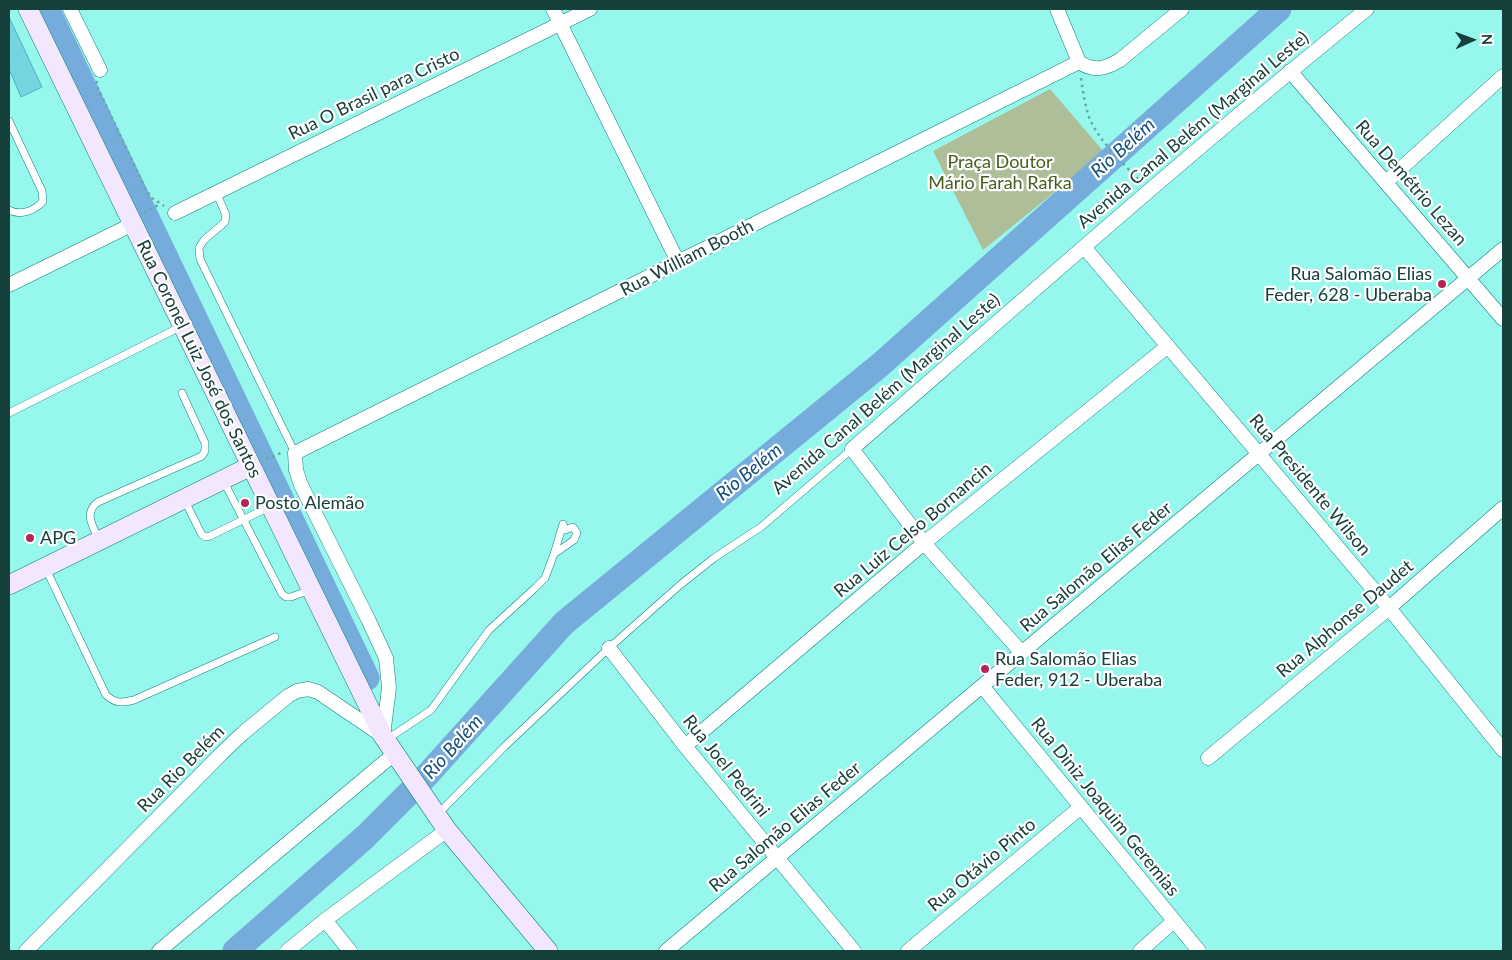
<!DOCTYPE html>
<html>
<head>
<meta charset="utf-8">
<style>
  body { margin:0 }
  #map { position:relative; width:1512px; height:960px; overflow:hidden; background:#96f7ed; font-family:Lato,sans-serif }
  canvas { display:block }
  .frame { position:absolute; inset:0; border:10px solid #16403c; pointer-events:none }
  .north { position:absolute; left:1447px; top:15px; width:50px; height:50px; -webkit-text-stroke:4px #fff; paint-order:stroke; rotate:88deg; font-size:14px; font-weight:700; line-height:20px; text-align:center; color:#16403c }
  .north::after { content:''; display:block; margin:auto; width:18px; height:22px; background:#16403c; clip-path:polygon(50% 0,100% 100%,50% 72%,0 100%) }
</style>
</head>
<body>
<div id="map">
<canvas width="1512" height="960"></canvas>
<div class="frame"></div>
<div class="north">N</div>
</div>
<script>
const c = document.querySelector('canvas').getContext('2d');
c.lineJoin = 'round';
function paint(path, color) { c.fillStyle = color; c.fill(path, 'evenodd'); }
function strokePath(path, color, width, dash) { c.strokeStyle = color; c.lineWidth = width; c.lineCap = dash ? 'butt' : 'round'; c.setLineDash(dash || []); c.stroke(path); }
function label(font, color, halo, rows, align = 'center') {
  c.font = font + ' Lato,sans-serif'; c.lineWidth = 4.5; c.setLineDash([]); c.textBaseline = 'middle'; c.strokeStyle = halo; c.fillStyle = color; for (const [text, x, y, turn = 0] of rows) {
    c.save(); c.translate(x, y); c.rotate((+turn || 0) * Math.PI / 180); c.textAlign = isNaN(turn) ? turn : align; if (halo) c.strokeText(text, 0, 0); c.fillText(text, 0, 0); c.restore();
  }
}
paint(new Path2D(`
  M1050,89l54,63 -121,98 -50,-99z`), '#adbe98');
strokePath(new Path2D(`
  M47,9l320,669
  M235,951l130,-114 63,-63 136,-151 316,-258 399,-356`), '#76acdc', 25);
const building = new Path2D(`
  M9,17l33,70 -21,10 -12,-28z`);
paint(building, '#76d4e0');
strokePath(building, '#4db0bd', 1);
const lane = new Path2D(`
  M9,121l33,70 1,10c-8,10 -23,15 -34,9
  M216,192l10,23 -1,7 -21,18 -5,8 1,11 95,194
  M9,413l173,-87
  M223,480l59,114 4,3h5l19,-7
  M184,499l18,36 4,2 4,-1 59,-29
  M99,540c-6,-14 -16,-27 -1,-38l104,-46 3,-5v-8l-23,-50
  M45,567l61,128c10,9 16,8 28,5l141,-63
  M386,740l45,-30 58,-80 46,-42 10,-10 9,-24 20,-14 3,-7 -4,-6 -8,3 -2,-6 -9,30
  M437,815l67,-68 105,-99 71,-63 34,-27 47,-31 91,-78`);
const street = new Path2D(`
  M70,9l30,61
  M553,9l125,253
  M1057,9l22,53
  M1079,62c15,10 26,7 41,-2l62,-51
  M1290,71l213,248
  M1386,182l117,-106
  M175,213l415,-204
  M1084,247l305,361 114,142
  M9,285l124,-61
  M609,648l76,98 169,205
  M1022,653l-98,-110 -72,-94c170,-148 339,-298 515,-440
  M982,686l217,265
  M685,746l239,-203 244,-197
  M1208,758l181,-150 114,-100
  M325,920l25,31
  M26,951l195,-197 22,-21 45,-37 9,-5 11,-2 10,3 65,44 6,-48 -3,-30 -18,-39 -67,-134 -5,-15 -1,-17 784,-391
  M159,951l235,-197
  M287,951l38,-31 122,-90
  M666,951l837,-702
  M908,951l173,-144
  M1140,951l34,-30`);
const secondary = new Path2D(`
  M28,9l355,727 64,94 101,121
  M9,585l242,-119`);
strokePath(lane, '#0d827a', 8);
strokePath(street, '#0d827a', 15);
strokePath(secondary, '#0d827a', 20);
strokePath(new Path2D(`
  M1081,78c2,14 4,27 8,39 9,23 33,45 50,63l-1,2
  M97,81l-1,3 50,106 6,8 12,8
  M144,213l16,-9
  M266,459l15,-6`), '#60aaa2', 2.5, [2.5, 4]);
strokePath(lane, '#fff', 7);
strokePath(street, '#fff', 14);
strokePath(secondary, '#f2e7fc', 19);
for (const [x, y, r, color] of [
  [1442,284,5,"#b42555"],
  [245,503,5,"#b42555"],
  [30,538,5,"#b42555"],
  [985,669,5,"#b42555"]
]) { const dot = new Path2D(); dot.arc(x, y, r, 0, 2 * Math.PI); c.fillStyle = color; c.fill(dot); strokePath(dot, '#fff', 2); }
label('18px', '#16403c', '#fff', [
  ["Rua O Brasil para Cristo",374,94,-26],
  ["Avenida Canal Belém (Marginal Leste)",1193,130,-40],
  ["Rua Demétrio Lezan",1411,183,49],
  ["Rua William Booth",687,258,-27],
  ["Rua Coronel Luiz José dos Santos",199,359,64],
  ["Avenida Canal Belém (Marginal Leste)",886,394,-41],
  ["Rua Presidente Wilson",1310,485,50],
  ["Rua Luiz Celso Bornancin",913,530,-40],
  ["Rua Salomão Elias Feder",1096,567,-40],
  ["Rua Alphonse Daudet",1345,619,-40],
  ["Rua Joel Pedrini",726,766,51],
  ["Rua Rio Belém",181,769,-45],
  ["Rua Diniz Joaquim Geremias",1105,807,51],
  ["Rua Salomão Elias Feder",785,827,-40],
  ["Rua Otávio Pinto",982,865,-40]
]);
label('18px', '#475e1c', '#fff', [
  ["Praça Doutor",1000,162],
  ["Mário Farah Rafka",1000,183]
]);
label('18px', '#16403c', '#fff', [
  ["Rua Salomão Elias",1432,274,"right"],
  ["Feder, 628 - Uberaba",1432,295,"right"],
  ["Posto Alemão",255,503],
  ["APG",40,538],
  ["Rua Salomão Elias",995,659],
  ["Feder, 912 - Uberaba",995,680]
], 'left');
label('italic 19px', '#124e7c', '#fff', [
  ["Rio Belém",1123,148,-42],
  ["Rio Belém",749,472,-39],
  ["Rio Belém",453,747,-48]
]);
</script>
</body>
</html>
